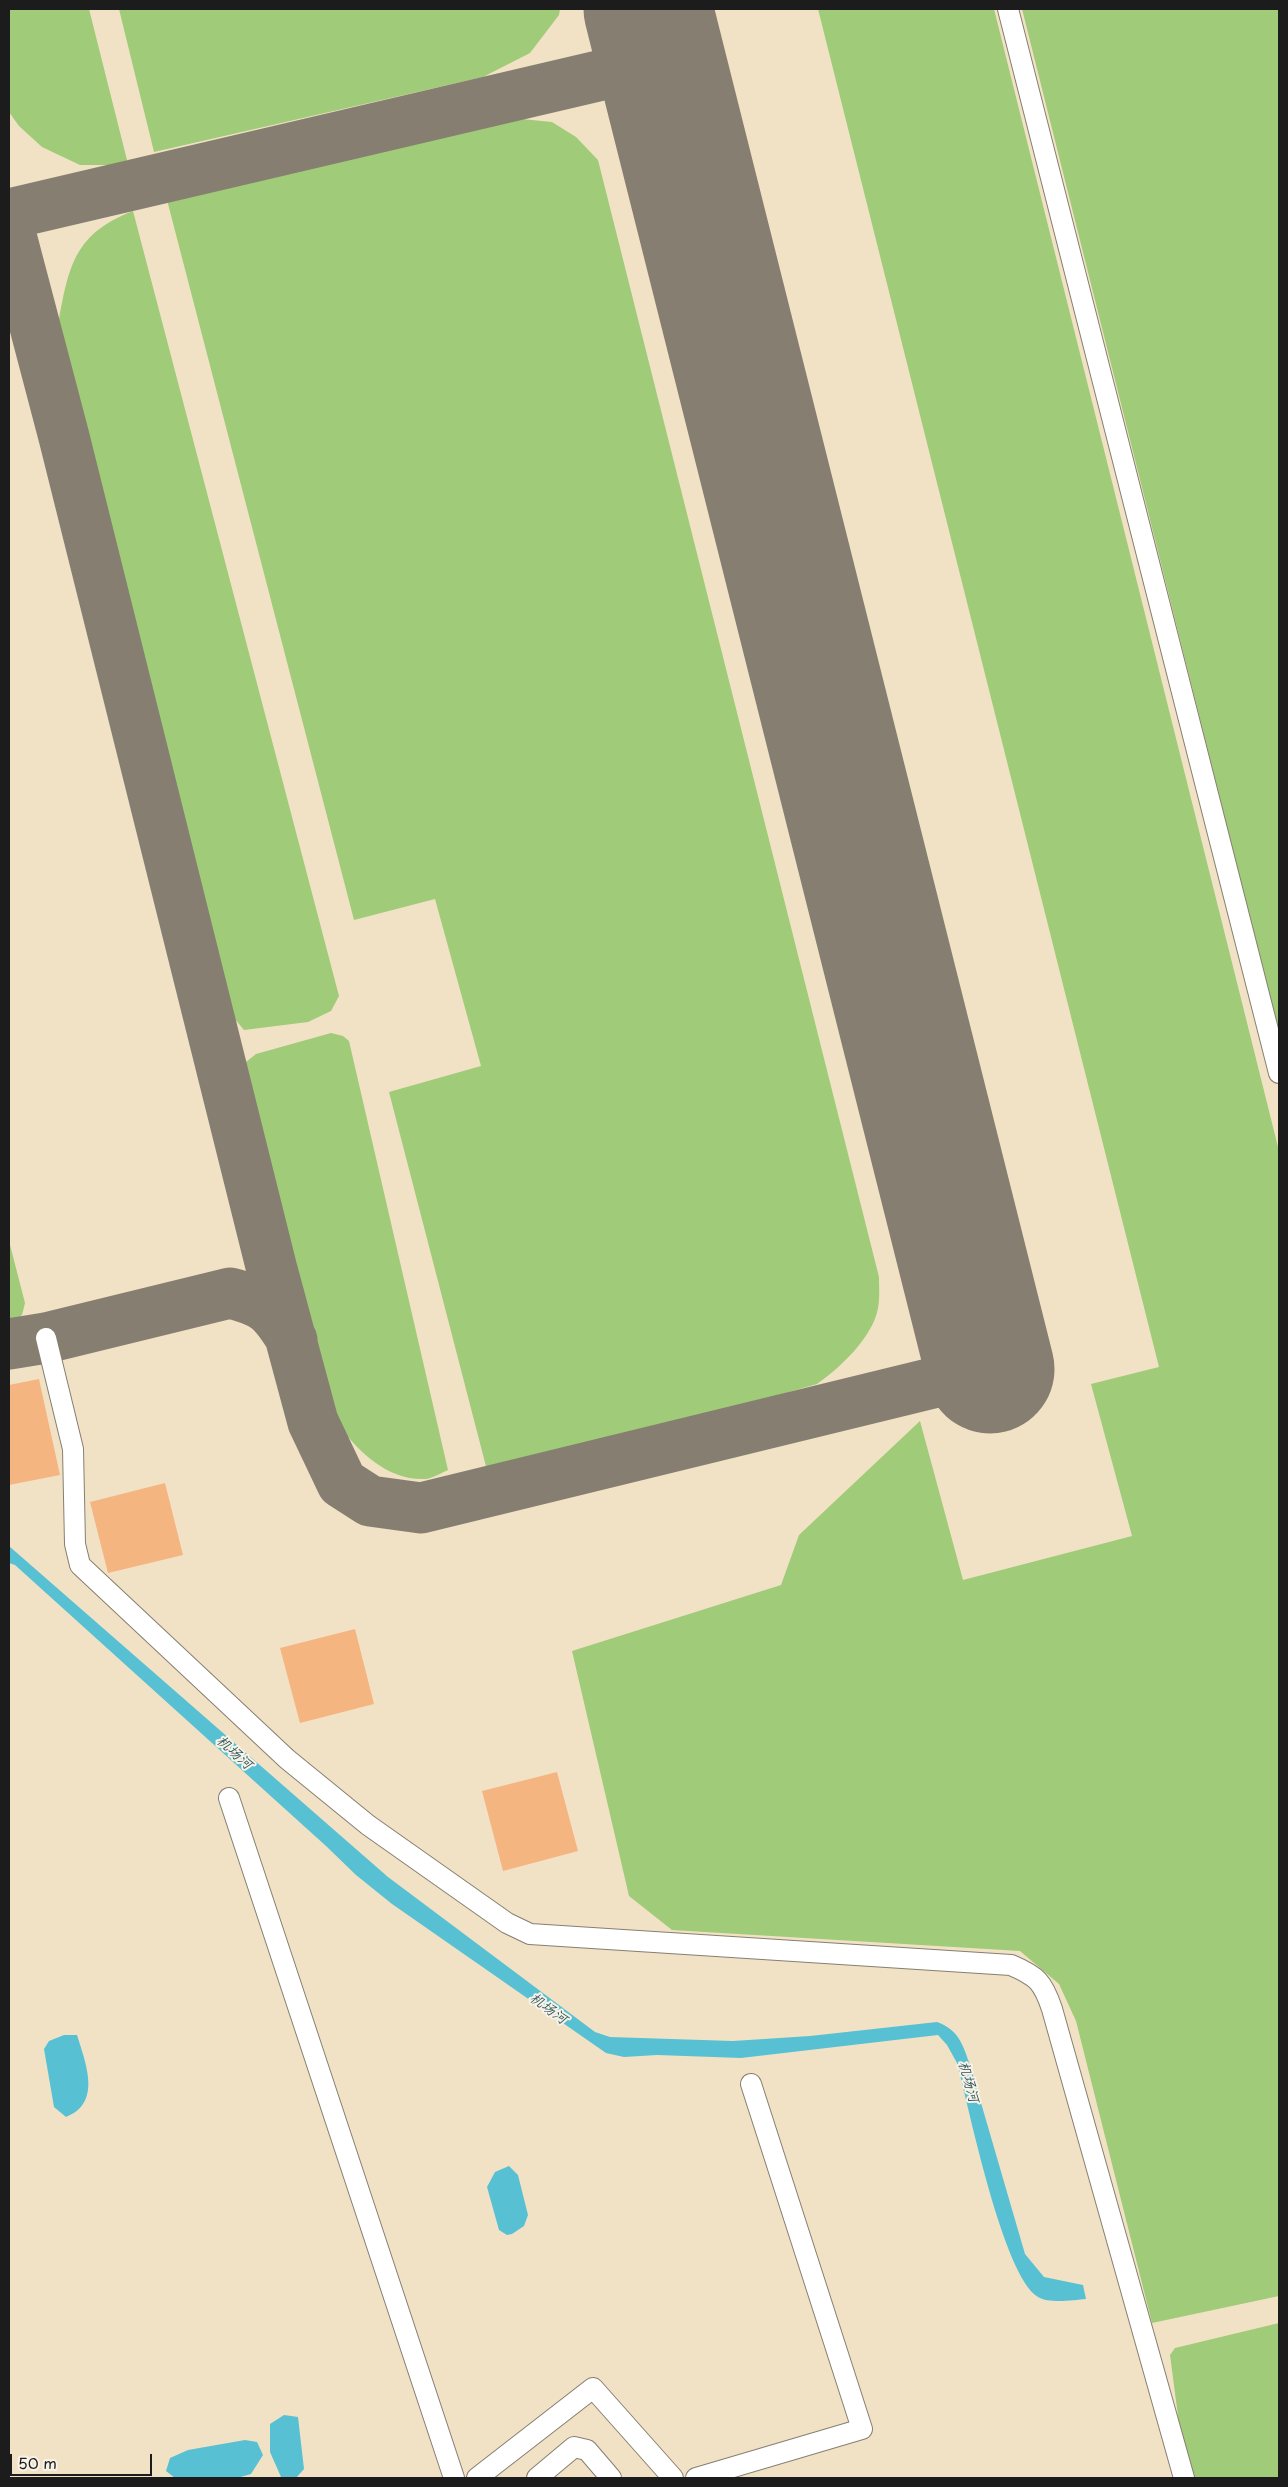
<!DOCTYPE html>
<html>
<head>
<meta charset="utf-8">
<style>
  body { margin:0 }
  #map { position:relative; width:1288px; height:2487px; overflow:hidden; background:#f1e2c6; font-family:"Playpen Sans",sans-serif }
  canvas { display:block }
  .frame { position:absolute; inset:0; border:10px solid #1c1c1c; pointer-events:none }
  .scale { position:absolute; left:10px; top:2454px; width:142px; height:22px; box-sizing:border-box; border:2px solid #1c1c1c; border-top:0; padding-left:6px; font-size:15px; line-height:18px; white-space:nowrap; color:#1c1c1c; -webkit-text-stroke:4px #f7f3e8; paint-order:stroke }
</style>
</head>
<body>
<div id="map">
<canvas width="1288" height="2487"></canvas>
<div class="frame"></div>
<div class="scale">50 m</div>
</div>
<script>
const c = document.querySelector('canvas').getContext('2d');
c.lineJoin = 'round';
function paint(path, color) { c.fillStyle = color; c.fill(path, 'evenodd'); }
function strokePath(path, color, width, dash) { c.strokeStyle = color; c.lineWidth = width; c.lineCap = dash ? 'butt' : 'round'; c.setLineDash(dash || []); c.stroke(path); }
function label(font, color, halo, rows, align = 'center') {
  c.font = font + ' "Playpen Sans","LXGW WenKai TC",sans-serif'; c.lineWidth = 4; c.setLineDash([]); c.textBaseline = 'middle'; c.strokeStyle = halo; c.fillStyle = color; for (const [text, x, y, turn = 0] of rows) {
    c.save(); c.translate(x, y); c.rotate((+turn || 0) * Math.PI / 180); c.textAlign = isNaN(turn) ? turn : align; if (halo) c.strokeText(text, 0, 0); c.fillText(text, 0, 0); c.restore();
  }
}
paint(new Path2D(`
  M9,9h80l38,151 -6,5h-41l-38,-18 -23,-21 -10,-14z
  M119,9h441l-1,6 -29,38 -47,24 -329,75z
  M818,9h176l285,1142v1145l-127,27 -76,-302 -17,-37 -39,-33 -348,-21 -43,-34 -57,-245 209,-66 18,-50 121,-114 43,159 169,-44 -41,-152 68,-17z
  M1022,9h257v1025z
  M512,118l40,4 24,15 22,23 281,1117c0,10 1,21 -1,31 -5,29 -38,60 -61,76l-328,94 -100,-386 92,-26 -46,-167 -81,21 -187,-720z
  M133,211l206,785 -8,15 -23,11 -64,8 -10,-12 -175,-698c10,-56 17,-87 74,-109z
  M331,1033l12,3 6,5 99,429c-7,3 -15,8 -22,9 -37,2 -65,-25 -86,-52l-95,-353 1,-12 10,-8z
  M9,1241l16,62 -3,12 -13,9z
  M1279,2323v155h-89l-7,-24 -13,-99 5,-7z`), '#a0cb78');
paint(new Path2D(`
  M9,1546l379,331 207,155 15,5 123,4 77,-5 127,-14c22,8 26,23 33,43l55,189 19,23 39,8 3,14c-13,1 -36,5 -48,-2 -35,-21 -69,-189 -81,-234l-10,-18 -9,-10 -197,23 -84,-3 -33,2 -18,-4 -214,-149 -36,-29 -30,-29 -311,-281 -6,-2z
  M64,2035h13c9,29 25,68 -11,82l-12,-10 -10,-58 5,-8z
  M509,2166l9,9 10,40 -4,11 -12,8 -5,1 -8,-5 -12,-43 8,-15z
  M284,2415l14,2 6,52 -8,9 -15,-1 -11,-25v-28z
  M245,2440l12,2 6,13 -12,19 -14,4h-62l-9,-7 4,-13 18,-8z`), '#57c1d3');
strokePath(new Path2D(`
  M9,214l653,-153
  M9,228l55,209 207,829 42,156 29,61 28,18 51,7 569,-139
  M9,1344l37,-6 184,-45c36,9 43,16 62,47`), '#867f71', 51);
strokePath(new Path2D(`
  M648,9l342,1360`), '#867f71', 129);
paint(new Path2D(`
  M39,1379l21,96 -51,10v-100z
  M165,1483l18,72 -75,18 -18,-71z
  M355,1629l19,75 -74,19 -20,-75z
  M557,1772l21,79 -75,20 -21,-80z`), '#f5b580');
const minor = new Path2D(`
  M1008,9l271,1064
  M46,1338l27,111 2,95 5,21 207,194 81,66 139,98 23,11 481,31c26,11 32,17 41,44l132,469
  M229,1798l225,680
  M477,2478l116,-90 80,90
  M537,2478l37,-31 13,3 24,28
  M696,2478l166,-49 -111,-345`);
strokePath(minor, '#867f71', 22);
strokePath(minor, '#fff', 20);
label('italic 14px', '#31565c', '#f7f3e8', [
  ["机场河",234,1753,42],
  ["机场河",548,2009,36],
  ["机场河",968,2082,74]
]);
</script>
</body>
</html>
